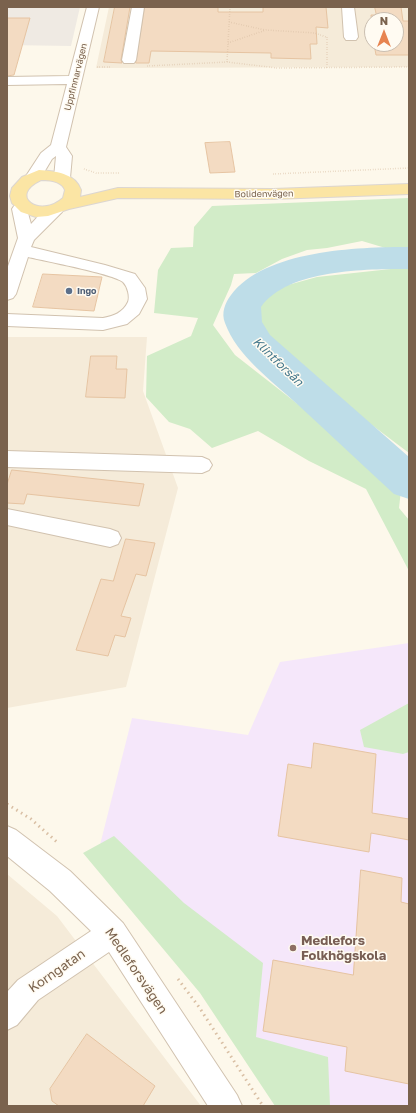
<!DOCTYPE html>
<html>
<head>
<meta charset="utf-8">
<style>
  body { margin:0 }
  #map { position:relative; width:416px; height:1113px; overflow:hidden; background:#fdf8eb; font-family:"Golos Text",sans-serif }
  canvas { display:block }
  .frame { position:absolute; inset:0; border:8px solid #7a624d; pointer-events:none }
  .north { position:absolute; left:364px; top:12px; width:40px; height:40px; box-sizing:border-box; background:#fffbf2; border:1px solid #cabeb0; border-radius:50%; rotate:0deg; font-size:11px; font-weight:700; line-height:16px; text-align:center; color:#7a624d }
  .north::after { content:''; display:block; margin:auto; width:14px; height:18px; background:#e78450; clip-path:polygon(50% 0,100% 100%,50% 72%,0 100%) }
</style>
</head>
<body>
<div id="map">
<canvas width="416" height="1113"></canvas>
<div class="frame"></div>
<div class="north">N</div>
</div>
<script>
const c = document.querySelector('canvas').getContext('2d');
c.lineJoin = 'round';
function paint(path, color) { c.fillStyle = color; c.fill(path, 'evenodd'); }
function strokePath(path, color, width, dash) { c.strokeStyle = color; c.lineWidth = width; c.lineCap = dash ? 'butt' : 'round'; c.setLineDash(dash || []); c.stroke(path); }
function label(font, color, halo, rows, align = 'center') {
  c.font = font + ' "Golos Text",sans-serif'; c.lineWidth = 3; c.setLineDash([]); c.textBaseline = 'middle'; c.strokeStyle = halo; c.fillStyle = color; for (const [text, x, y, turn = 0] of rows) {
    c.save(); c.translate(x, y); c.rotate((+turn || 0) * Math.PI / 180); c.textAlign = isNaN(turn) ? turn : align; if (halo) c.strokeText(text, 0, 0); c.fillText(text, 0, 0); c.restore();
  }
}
paint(new Path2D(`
  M109,7h300v60l-313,1zM372,20h24v24h-24z
  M7,337h140l-4,54 35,97 -52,199 -119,21z
  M7,874l50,42 144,190h-194z`), '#f5ebd9');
paint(new Path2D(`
  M7,7h73l-9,39 -64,-1z`), '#efeae3');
paint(new Path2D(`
  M409,643v463h-114l-195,-261 32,-127 116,17 32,-73z`), '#f5e7fa');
paint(new Path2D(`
  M409,198v53l-10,1 -37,-11 -35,7 -20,2 -25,9 -26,14 -22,1 -3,11 -18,40 22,30 110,86 56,49 -2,18 10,12v51l-43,-82 -57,-28 -51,-30 -46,17 -22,-19 -21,-7 -23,-25 1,-41 44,-20 7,-18 -44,-5 4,-43 13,-22 22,-1 1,-20 18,-21z
  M409,267v186l-53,-40 -98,-84 -4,-25 23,-16 40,-11z
  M409,703v49l-6,2 -39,-7 -4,-17z
  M114,836l70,67 79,60 -7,74 72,20 2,49h-55l-75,-113 -117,-140z`), '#d2ecc8');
paint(new Path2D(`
  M409,247v22c-42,0 -121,0 -148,38l1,15 8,13 139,122v42l-15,-5c-33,-30 -65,-61 -98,-91 -25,-23 -59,-47 -71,-80 -4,-10 0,-20 6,-28 34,-45 126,-48 178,-48z`), '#bedde8');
const building = new Path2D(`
  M115,7h15l-9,53 1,3 -18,-1z
  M145,7h73v5h45v-5h63l2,21 -12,-1 1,17h-7l1,15 -40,-1v-5l-120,-2 -2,12h-13z
  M375,7h26l2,14h6v34h-33l-2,-11h22v-24h-24v6l-1,-11h5z
  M7,18h23l-16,57 -7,1z
  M230,142l5,30 -25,1 -5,-30z
  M43,274l59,3 -8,34 -61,-4z
  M91,356h26l-1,13h11l-2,29 -39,-1z
  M12,470l132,14 -5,22 -112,-12 -3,10 -17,-1v-18z
  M126,539l29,4 -9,33 -10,-2 -15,42 10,2 -6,19 -10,-2 -7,21 -32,-6 25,-71 12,2z
  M314,743l62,11 -4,59 37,6v21l-38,-7 -2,19 -91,-16 10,-72 23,4z
  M361,870l41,8 -1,24 8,2v180l-64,-13 2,-24 -84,-16 10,-71 80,15z
  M87,1034l68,52 -12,20h-84l-7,-5 -2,-12z`);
paint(building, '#f3dbc2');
strokePath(building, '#e6c4a2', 1);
const minor = new Path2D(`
  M87,7h12l-33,140 6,9 -2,22 -2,3h-12l-2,-3 2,-22 -4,3 -12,20h-12l-2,-3 15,-23 10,-8 16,-61 -60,1v-8l62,-1z
  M132,7h12l-8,53 -2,3h-10l-2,-3z
  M342,7h12l4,30 -2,3h-10l-2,-3z
  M20,204l6,2 5,18c9,-9 17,-22 31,-18l2,3 -2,3 -28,28 -3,7 74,18 30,9 10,14 2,11 -8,15 -12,10 -24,6 -96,-4v-12l96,4c10,-2 20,-5 25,-16 2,-5 0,-15 -5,-20 -9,-8 -78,-21 -95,-25l-12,37 -3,4 -6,2v-31l11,-31 -6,-29 2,-3z
  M7,451l195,6 7,3 3,5 -3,5 -7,3 -195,-6z
  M7,509l103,20 8,3 3,6 -3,6 -8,3 -103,-22z
  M7,826l9,4 54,41 53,52 114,172 5,11h-34l-99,-154 -71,48 -21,25 -10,5v-38l11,-12 73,-49 -41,-40 -43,-35z`);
const major = new Path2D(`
  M39,170c16,1 36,3 42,20l-1,7 38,-9 155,1 136,-5v10l-136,5 -155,-1 -49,11 -21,7 -12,1 -15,-5 -9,-9 -2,-7 2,-8 10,-11zM41,180c9,0 21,1 24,10l-2,8c-23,21 -56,-2 -22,-18z`);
strokePath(minor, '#d1c2af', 2);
strokePath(major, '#dcd6d1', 2);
strokePath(new Path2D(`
  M229,22l36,8
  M327,37v31
  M228,43l38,-13 49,3 11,4
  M227,62l3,-55
  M147,66l80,-4 50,6 132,-1
  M97,67h15
  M84,169l12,4h23
  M273,174l136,-6`), '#d9bfa4', 1.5, [0.5, 2]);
strokePath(new Path2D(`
  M7,804l24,15 27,24
  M178,979l21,28 64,99`), '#d9bfa4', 3, [1.5, 4]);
paint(minor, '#fff');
paint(major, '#fbe5a4');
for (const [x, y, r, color] of [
  [69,291,4,"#5c6f8a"],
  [293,948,4,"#8d6e63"]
]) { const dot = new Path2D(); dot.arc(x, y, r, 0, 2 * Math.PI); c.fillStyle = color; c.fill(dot); strokePath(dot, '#fffbf2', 1.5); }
label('9px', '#7a624d', '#fffbf2', [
  ["Uppfinnarvägen",76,77,-76],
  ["Bolidenvägen",264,194,-1]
]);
label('bold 9px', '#4e5e75', '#fffbf2', [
  ["Ingo",77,291]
], 'left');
label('italic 12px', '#46798d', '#fffbf2', [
  ["Klintforsån",278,362,44]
]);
label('bold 13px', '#785e54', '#fffbf2', [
  ["Medlefors",301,941],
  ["Folkhögskola",301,956]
], 'left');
label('13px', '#7a624d', '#fffbf2', [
  ["Korngatan",57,971,-35],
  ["Medleforsvägen",136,971,56]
]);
</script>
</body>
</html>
